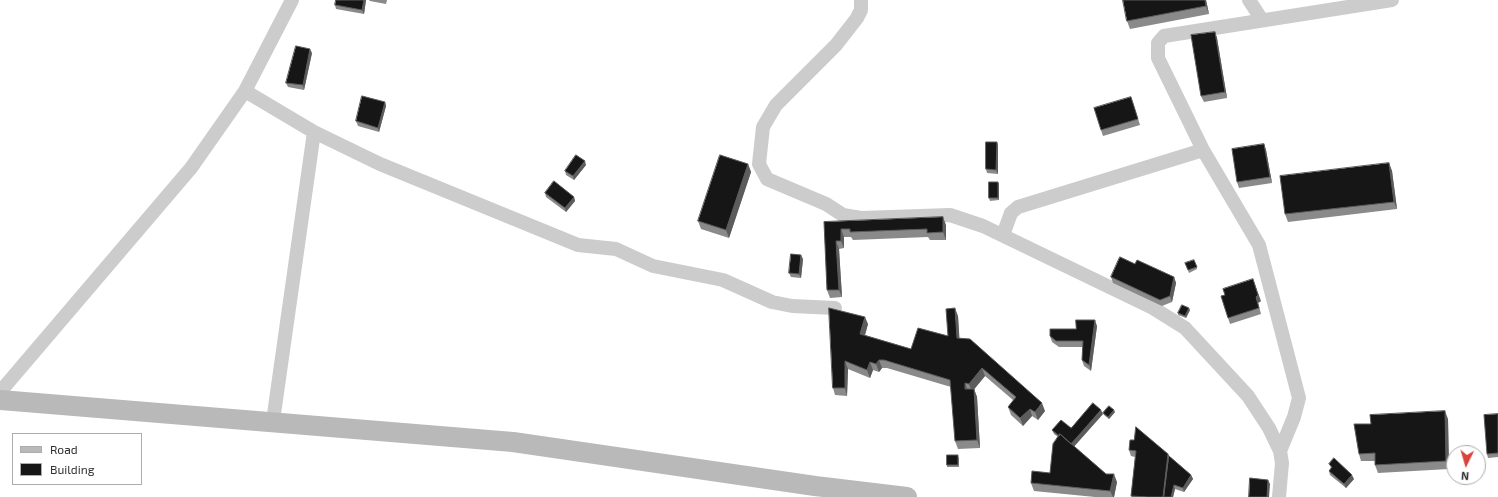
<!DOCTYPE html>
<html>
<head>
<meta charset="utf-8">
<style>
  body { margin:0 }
  #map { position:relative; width:1498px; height:497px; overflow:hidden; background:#fff; font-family:"Exo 2",sans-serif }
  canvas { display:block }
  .legend { position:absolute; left:12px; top:433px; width:130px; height:52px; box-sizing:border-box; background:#fff; border:1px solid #acacac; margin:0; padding:5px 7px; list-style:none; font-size:12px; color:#2f2f2f }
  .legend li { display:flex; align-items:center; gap:8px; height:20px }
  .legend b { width:20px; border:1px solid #acacac }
  .north { position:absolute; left:1446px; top:445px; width:40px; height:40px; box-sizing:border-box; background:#fff; border:1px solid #acacac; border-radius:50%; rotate:185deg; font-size:11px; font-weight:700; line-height:16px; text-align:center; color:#2f2f2f }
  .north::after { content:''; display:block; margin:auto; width:14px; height:18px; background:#d9443d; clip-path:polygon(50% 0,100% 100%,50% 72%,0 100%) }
</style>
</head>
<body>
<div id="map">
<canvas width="1498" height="497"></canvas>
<ul class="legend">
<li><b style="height:5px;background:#b9b9b9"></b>Road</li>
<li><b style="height:11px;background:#161616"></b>Building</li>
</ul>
<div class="north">N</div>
</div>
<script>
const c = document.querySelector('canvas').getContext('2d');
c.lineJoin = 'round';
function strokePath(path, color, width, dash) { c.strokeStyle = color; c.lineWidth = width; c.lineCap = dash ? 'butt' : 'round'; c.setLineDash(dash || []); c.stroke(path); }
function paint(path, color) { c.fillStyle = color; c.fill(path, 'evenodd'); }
strokePath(new Path2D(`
  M861,0v10l-4,8 -21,27 -60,60 -13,22 -4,37 8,15 59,25 17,11 18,3 89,-3 33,11 170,82 32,20 63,68 21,32 11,23 2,12 -3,34
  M1249,0l13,20
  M245,91l69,41 66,32 198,81 38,4 37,17 70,14 49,22 20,4 43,2
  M1003,235l8,-22 7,-6 185,-57
  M0,392l191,-224 54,-77 47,-91
  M273,421l41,-289
  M1280,451l14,-34 5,-19 -40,-153 -56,-95 -45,-92v-15l6,-7 228,-36`), '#ccc', 14);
strokePath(new Path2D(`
  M0,400l513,42 302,44 92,11`), '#b9b9b9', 20);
paint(new Path2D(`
  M366,0l-2,14 -28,-5 -1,-4z
  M369,0h18l-1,4 -16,-3z
  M1206,0l3,14 -79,15 -3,-8z
  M1215,32l2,6 10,60 -23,4 -3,-6z
  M312,53l-8,37 -16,-3 -2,-4z
  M385,102l1,4 -7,26 -21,-6 -2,-5z
  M1133,103l7,22 -37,11 -2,-6z
  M997,142l1,4v28l-11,-1 -1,-4z
  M1264,144l2,6 6,33 -33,5 -2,-6z
  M1389,163l3,8 5,38 -109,13 -3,-8z
  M748,164l3,8 -22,66 -28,-9 -3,-8z
  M586,165l-12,15 -8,-5 -1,-4z
  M999,184v16l-9,1 -1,-3z
  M545,193l29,4 1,4 -9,11 -20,-15z
  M824,222l122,3v15h-16l-2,-3 -75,3 -2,-3h-7v11l-5,1 3,48 -12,1 -3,-8z
  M803,259l-2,19 -10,-1 -2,-4z
  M1185,263l12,4v2l-8,4z
  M1135,264l39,13 2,6 -4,19 -10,4 -49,-23 -2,-6z
  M1221,296l40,5 -3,2 3,11 -31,10z
  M829,308l39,16 -3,11 46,14 37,-13 10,-20 1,22 86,73 -7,9 -6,-4 -9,10 -12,-11 -3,-8 5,-7 -28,-24 -11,13 3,8 3,51 -22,1 -3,-8 -4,-54 -64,-19h-5l-3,4 -6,-2 -3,8 -22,-9 -1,27 -12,-1 -2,-7z
  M1190,310l-4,8 -8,-3v-2z
  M1097,326l-6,45 -7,-5 -2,-6 1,-13h-24l-7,-5 -2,-6 26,-7z
  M1115,412l-6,7 -5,-4 -1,-2z
  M1103,414l-29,32 32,28 11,8 -3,15h-19l-61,-6 -3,-8 19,-10 8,-36 -4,-3 -2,-4 19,-2z
  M1498,414v43l-10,1 -1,-4z
  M1448,419l1,50 -71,4 -3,-8v-4h-14l-2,-7z
  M1129,450l39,4 1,2 22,19 2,4 -9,13 -9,-3 -2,8h-41l-1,-1 4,-39 -4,-1z
  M959,457v10h-12v-2z
  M1329,464l25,15 -8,9 -16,-13 -1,-4 2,-3z`), '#8a8a8a');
paint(new Path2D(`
  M364,0h2l-2,14 -2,-4z
  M1205,0h1l3,14 -3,-8z
  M1215,32l2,6 10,60 -2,-6z
  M310,49l2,4 -8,37 -1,-5z
  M385,102l1,4 -7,26 -1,-4z
  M997,142l1,4v28l-2,-4z
  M1264,144l2,6 6,33 -2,-6z
  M585,161l1,4 -12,15 -1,-4z
  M1389,163l3,8 5,38 -3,-7z
  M748,164l3,8 -22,66 -3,-8z
  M998,182l1,2v16l-1,-2z
  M574,197l1,4 -9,11 -1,-4z
  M943,217l3,8v15l-3,-8z
  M841,229l3,8v11l-3,-7z
  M836,241l3,8 3,48 -3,-7z
  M801,255l2,4 -2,19 -2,-4z
  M1174,277l2,6 -4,19 -2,-6z
  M1253,279l8,22 -3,2 3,11 -5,-17z
  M955,308l3,8 2,30 -3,-8z
  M1189,308l1,2 -4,8 -1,-2z
  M865,317l3,7 -5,18 -3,-8z
  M1095,320l2,6 -6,45 -2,-6z
  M879,360l3,8 -3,4 -3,-8z
  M845,361l3,8 -1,27 -2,-8z
  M870,362l3,8 -3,8 -3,-8z
  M982,368l3,8 -13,16 -3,-8z
  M965,383l3,8 -3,-2z
  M974,389l3,8 3,51 -3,-8z
  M1042,403l3,8 -7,9 -3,-8z
  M1030,409l2,7 -9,10 -3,-8z
  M1101,410l2,4 -31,35 -2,-4z
  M1114,410l1,2 -6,7 -1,-2z
  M1445,411l3,8 1,50 -3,-8z
  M1168,454l3,6 -5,37h-3z
  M1114,474l3,8 -3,15h-1l-3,-6z
  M1191,475l2,4 -9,13 -1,-4z
  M1352,475l2,4 -8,9 -2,-4z
  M1268,480l2,4 -1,13h-2z
  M1174,485l1,4 -2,8h-2z`), '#5c5c5c');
const building = new Path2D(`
  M336,0h28l-2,10 -27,-5z
  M1123,0h82l1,6 -79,15z
  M1215,32l10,60 -24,4 -10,-61z
  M296,46l14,3 -7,36 -17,-2z
  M362,96l23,6 -7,26 -22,-7z
  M1131,97l7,22 -37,11 -7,-22z
  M986,142h11l-1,28 -10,-1z
  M1264,144l6,33 -33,5 -5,-33z
  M576,155l9,6 -12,15 -8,-5z
  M720,155l28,9 -22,66 -28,-9z
  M1389,163l5,39 -109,12 -5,-38z
  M554,181l20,16 -9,11 -20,-15z
  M989,182h9v16h-9z
  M943,217v15l-16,1v-4l-77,3v-3h-9v12h-5l3,49h-12l-3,-68z
  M791,254l10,1 -2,19 -10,-1z
  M1120,257l15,7 2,-4 37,17 -4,19 -10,4 -49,-23z
  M1194,260l3,7 -9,3 -3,-7z
  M1253,279l5,16 -2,2 3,11 -31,10 -7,-22 4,-1 -2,-6z
  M1182,305l7,3 -4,8 -7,-3z
  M829,308l36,9 -5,17 51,15 7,-21 30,8 -2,-27 9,-1 2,30 13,1 72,64 -7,9 -5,-3 -10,9 -12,-11 8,-10 -34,-29 -13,16 -4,-1v6h9l3,51 -22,1 -5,-61 -66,-20h-5l-3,4 -6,-2 -3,8 -22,-9v27h-12z
  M1076,320h19l-6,45 -7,-5 1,-19h-27l-6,-5v-7h26z
  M1093,403l8,7 -30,34 -11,-10 -1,2 -7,-6 9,-10 10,8z
  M1109,406l5,4 -6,7 -5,-4z
  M1445,411l1,50 -71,4v-12l-16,1 -5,-30h17l-1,-9z
  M1498,414v39l-11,1 -3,-39z
  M1136,427l32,27 -5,43h-15l-17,-1 5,-45 -7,-1 1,-10h4z
  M1060,434l46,40h8l-4,17 -79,-8 1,-12 18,2 3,-29z
  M947,455h11v10h-11z
  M1169,456l22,19 -8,13 -9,-3 -3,12h-7z
  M1334,458l18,17 -8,9 -15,-13 3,-4 -3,-3z
  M1250,478l18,2 -1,17h-18z`);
paint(building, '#161616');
strokePath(building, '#5c5c5c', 1);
</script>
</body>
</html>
